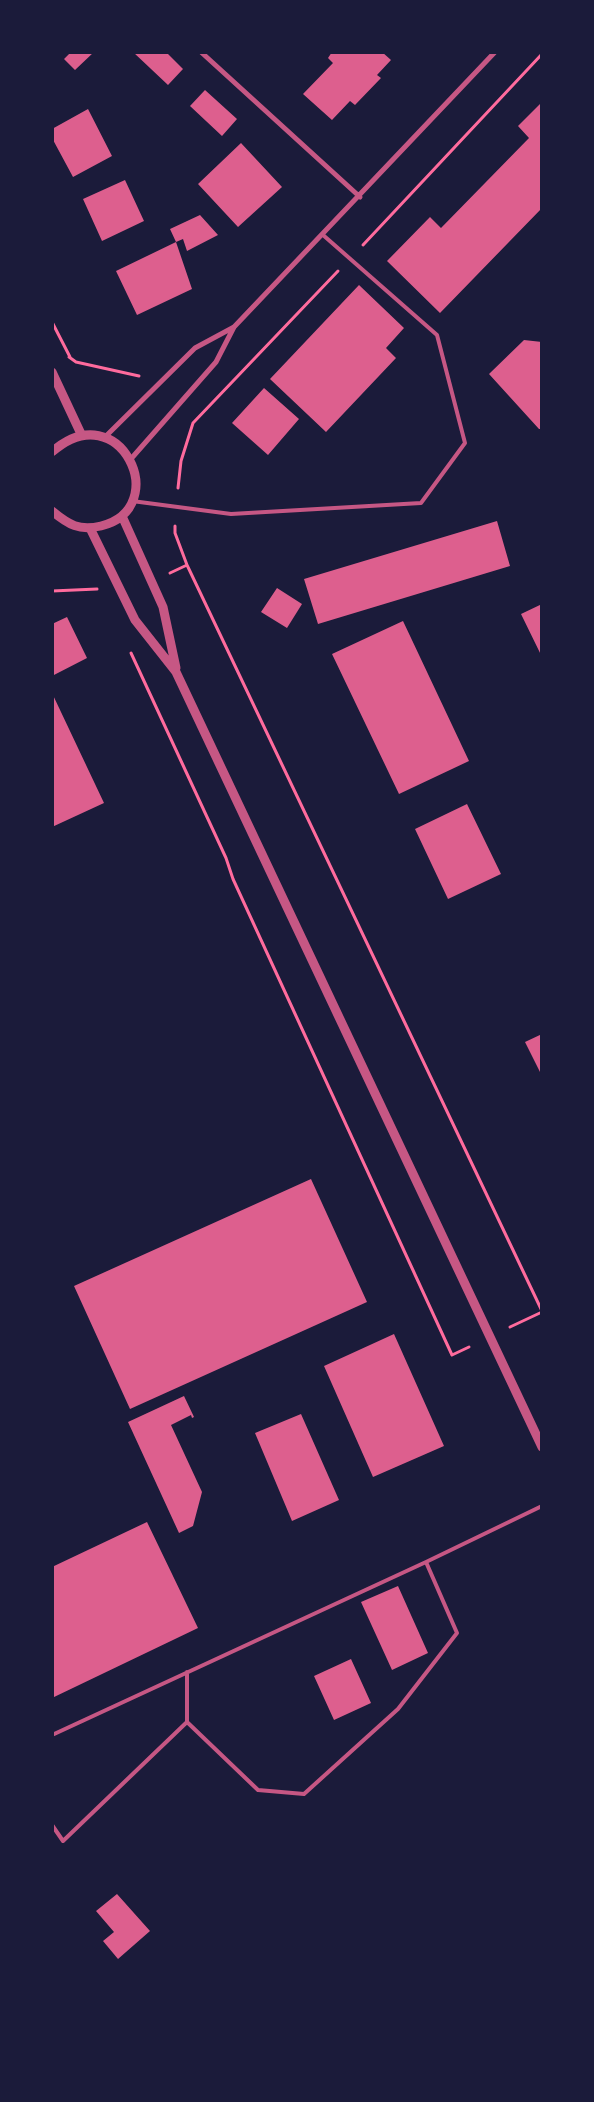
<!DOCTYPE html>
<html>
<head>
<meta charset="utf-8">
<style>
  body { margin:0 }
  #map { position:relative; width:594px; height:2102px; overflow:hidden; background:#1b1b3a; font-family:Overpass,sans-serif }
  canvas { display:block }
  .frame { position:absolute; inset:0; border:54px solid #1b1b3a; pointer-events:none }
</style>
</head>
<body>
<div id="map">
<canvas width="594" height="2102"></canvas>
<div class="frame"></div>
</div>
<script>
const c = document.querySelector('canvas').getContext('2d');
c.lineJoin = 'round';
function paint(path, color) { c.fillStyle = color; c.fill(path, 'evenodd'); }
function strokePath(path, color, width, dash) { c.strokeStyle = color; c.lineWidth = width; c.lineCap = dash ? 'butt' : 'round'; c.setLineDash(dash || []); c.stroke(path); }
paint(new Path2D(`
  M71,52h23l-19,18 -11,-11z
  M133,52h33l17,17 -15,16z
  M332,52h50l9,8 -14,15 4,3 -26,27 -5,-4 -18,19 -29,-26 30,-31 -5,-5z
  M205,90l32,29 -15,17 -32,-30z
  M542,102v106l-102,105 -53,-52 43,-44 11,11 88,-90 -11,-12z
  M88,109l24,47 -39,21 -21,-39v-9z
  M241,143l41,44 -44,40 -40,-43z
  M125,180l19,41 -42,20 -19,-42z
  M200,215l18,20 -31,16 -4,-12 -7,3 -6,-13z
  M176,242l16,47 -55,26 -21,-44z
  M359,285l45,43 -18,20 10,10 -70,74 -56,-53z
  M524,340l18,2v87h-3l-50,-55z
  M264,388l35,31 -31,36 -36,-32z
  M497,521l13,45 -192,58 -14,-45z
  M277,588l25,16 -15,24 -26,-16z
  M542,604v53l-21,-43z
  M67,617l20,41 -35,18v-52z
  M403,621l66,140 -70,33 -67,-140z
  M52,693l52,110 -52,24z
  M467,804l34,70 -53,25 -33,-70z
  M542,1034v42l-17,-34z
  M311,1179l56,123 -237,107 -56,-123z
  M394,1334l50,112 -71,31 -49,-111z
  M184,1396l10,21 -2,1 -1,-3 -20,10 31,67 -9,34 -14,7 -51,-111z
  M301,1414l38,86 -47,21 -37,-88z
  M147,1522l51,106 -146,70v-131z
  M398,1586l30,67 -36,17 -31,-68z
  M351,1659l20,44 -37,17 -20,-44z
  M117,1894l33,37 -32,28 -15,-18 11,-9 -18,-21z`), '#dd5f8e');
strokePath(new Path2D(`
  M363,245l179,-191
  M52,322l18,35
  M69,357l7,5 63,14
  M178,488l3,-27 12,-38 145,-152
  M175,526v7l12,32 355,746
  M170,573l17,-8
  M52,591l45,-2
  M131,653l95,205 7,21 219,476 17,-8
  M510,1327l32,-15`), '#ff6b9d', 3);
strokePath(new Path2D(`
  M132,501l99,13 190,-11 44,-60 -28,-108 -114,-100
  M187,1722l71,68 46,4 94,-85 59,-76 -31,-71
  M52,1735l374,-173 116,-56
  M52,1825l11,16 124,-119v-50`), '#c65784', 4);
strokePath(new Path2D(`
  M201,52l159,145
  M104,438l91,-90 39,-21
  M130,460l86,-98 18,-35 261,-275`), '#c65784', 5);
strokePath(new Path2D(`
  M52,372l30,64
  M52,452c68,-60 122,56 49,74 -22,5 -32,-1 -49,-15
  M122,516l41,91 13,61
  M90,528l45,92 41,52 366,775`), '#c65784', 9);
</script>
</body>
</html>
